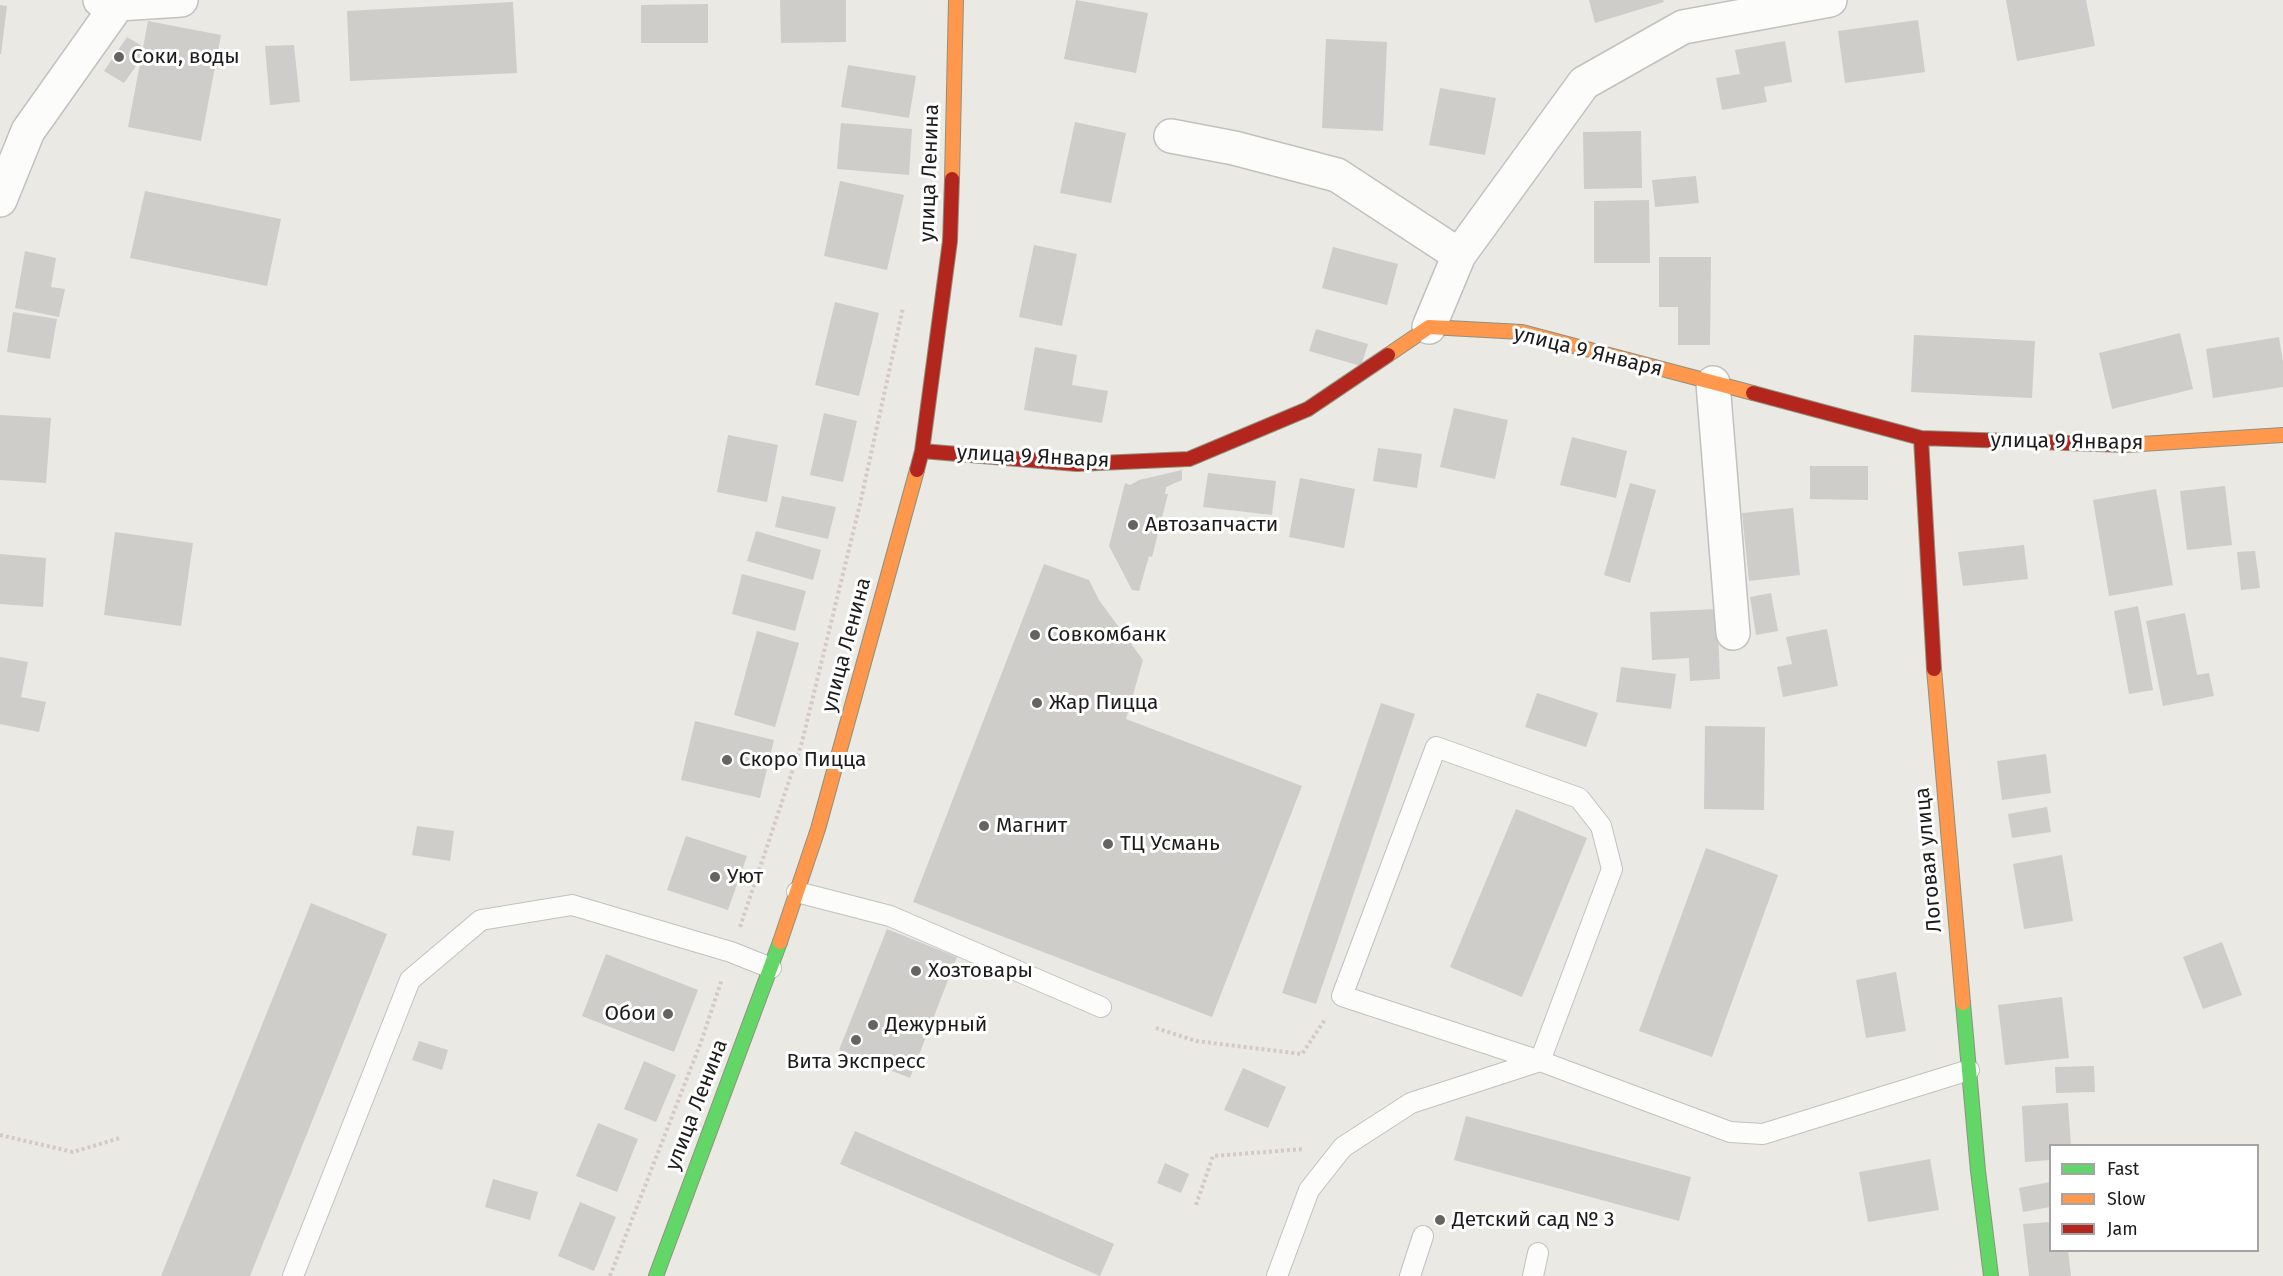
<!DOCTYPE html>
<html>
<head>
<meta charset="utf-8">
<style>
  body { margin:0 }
  #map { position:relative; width:2283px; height:1276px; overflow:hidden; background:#eae9e4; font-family:"Fira Sans",sans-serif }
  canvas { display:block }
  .legend { position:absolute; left:2049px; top:1144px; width:210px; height:108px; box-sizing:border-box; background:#fff; border:2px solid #a4a4a4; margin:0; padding:8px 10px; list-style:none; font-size:18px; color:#1c1c1c }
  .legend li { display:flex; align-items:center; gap:12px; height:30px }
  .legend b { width:30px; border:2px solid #a4a4a4 }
</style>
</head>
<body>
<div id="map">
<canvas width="2283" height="1276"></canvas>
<ul class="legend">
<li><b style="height:8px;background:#63d668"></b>Fast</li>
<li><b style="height:8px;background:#ff974d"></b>Slow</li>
<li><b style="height:8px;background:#b3261e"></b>Jam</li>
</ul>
</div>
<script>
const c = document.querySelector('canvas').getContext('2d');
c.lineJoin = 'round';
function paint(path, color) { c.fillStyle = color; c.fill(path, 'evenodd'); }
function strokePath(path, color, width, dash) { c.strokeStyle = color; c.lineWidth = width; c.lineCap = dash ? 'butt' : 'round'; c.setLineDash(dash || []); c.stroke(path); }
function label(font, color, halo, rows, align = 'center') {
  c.font = font + ' "Fira Sans",sans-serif'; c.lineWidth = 6; c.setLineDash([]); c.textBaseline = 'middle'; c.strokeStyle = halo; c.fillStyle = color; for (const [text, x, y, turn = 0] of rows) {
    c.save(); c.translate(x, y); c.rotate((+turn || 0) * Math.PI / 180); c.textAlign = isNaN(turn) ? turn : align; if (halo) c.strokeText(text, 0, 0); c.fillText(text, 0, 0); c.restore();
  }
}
paint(new Path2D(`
  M780,0h66v42l-65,1z
  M1076,0l72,13 -12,60 -72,-14z
  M1589,0h74l1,2 -69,21z
  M2006,0h80l9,46 -78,15z
  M513,2l4,71 -167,8 -3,-70z
  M708,4v39h-67v-38z
  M0,5l7,1 -6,48h-1z
  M1918,20l7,52 -80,11 -7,-52z
  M148,21l73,14 -20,106 -73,-14z
  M127,37l15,9 -3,16 -15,21 -20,-12z
  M1326,39l61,3 -4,89 -61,-3z
  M1785,41l7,41 -28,5 3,15 -45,8 -6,-32 24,-4 -5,-24z
  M294,45l6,57 -30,3 -5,-59z
  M848,65l68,11 -7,42 -68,-11z
  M1440,88l56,10 -11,57 -56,-10z
  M1075,122l51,11 -15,70 -51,-10z
  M841,123l71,6 -3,46 -72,-6z
  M1641,131l1,57 -58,1 -1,-57z
  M1696,176l3,27 -44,4 -3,-27z
  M840,181l64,14 -17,75 -63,-14z
  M145,191l136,28 -14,67 -137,-28z
  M1649,200l1,63h-56v-62z
  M1034,245l43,9 -15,72 -43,-9z
  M1333,247l65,17 -11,41 -65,-17z
  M25,251l31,7 -5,29 14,2 -6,28 -44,-9z
  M1659,257h52l-1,88h-32v-38h-19z
  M835,302l44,11 -20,83 -44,-11z
  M13,312l44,7 -7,40 -43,-7z
  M1316,329l52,15 -7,22 -52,-15z
  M2180,333l13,56 -81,20 -13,-56z
  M1914,335l121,6 -3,57 -121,-6z
  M2279,337l4,26v24l-70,11 -7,-49z
  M1035,347l42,8 -5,30 36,6 -6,32 -78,-13z
  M1454,408l54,12 -13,59 -55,-12z
  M824,413l33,8 -14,61 -33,-7z
  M0,415l51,3 -5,65 -46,-3z
  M728,435l50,10 -11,57 -50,-10z
  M1572,437l55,14 -11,47 -56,-13z
  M1378,448l44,6 -5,34 -44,-7z
  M1810,466h58v34l-58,-1z
  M1182,470v10l-16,7 -1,7h3l-16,63 -3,-1 -10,35 -7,-1 -23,-44 16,-63 5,2 9,-5z
  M1208,473l68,8 -4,34 -69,-8z
  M1300,478l55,11 -11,59 -55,-11z
  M1630,483l26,7 -26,93 -26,-8z
  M2225,486l7,59 -45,5 -7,-59z
  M2156,489l17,96 -64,11 -16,-96z
  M782,496l54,11 -8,32 -53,-12z
  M1793,508l7,67 -51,6 -7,-68z
  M756,531l65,19 -8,30 -66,-19z
  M115,532l78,11 -12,83 -77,-11z
  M2024,545l4,34 -65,7 -5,-34z
  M2255,551l5,37 -19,2 -4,-38z
  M0,554l46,4 -3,49 -43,-3z
  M1044,564l45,16 10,20 44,60 -17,59 176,67 -90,231 -299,-115z
  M742,574l64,17 -11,40 -63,-17z
  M1771,593l7,38 -22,4 -6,-38z
  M2138,606l15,84 -24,4 -15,-83z
  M1717,609l3,70 -30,2 -1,-23 -37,2 -2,-48z
  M2185,613l12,62 12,-2 5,23 -51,10 -17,-85z
  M1827,629l11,57 -55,11 -6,-30 15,-3 -6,-27z
  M757,631l42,12 -24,84 -41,-12z
  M0,657l28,5 -7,35 25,5 -7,30 -39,-8z
  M1621,667l55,7 -5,35 -55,-7z
  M1537,693l61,20 -12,34 -61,-20z
  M1381,703l34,11 -99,290 -34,-11z
  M695,721l79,19 -14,58 -79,-18z
  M1705,726l60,1 -1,83 -60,-1z
  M2046,754l5,39 -49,7 -5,-39z
  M2047,807l4,25 -39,6 -4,-24z
  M1516,809l71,29 -65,159 -72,-30z
  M417,826l37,5 -4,30 -38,-6z
  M686,836l61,20 -19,54 -61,-20z
  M1706,848l72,27 -66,182 -73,-26z
  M2062,855l11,66 -49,8 -11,-65z
  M311,903l76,31 -137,342h-89z
  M887,929l70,28 -47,121 -71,-28z
  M2222,942l20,53 -39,14 -20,-52z
  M606,954l92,36 -24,62 -92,-36z
  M1896,972l10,59 -40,7 -10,-58z
  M2062,997l7,61 -64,7 -7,-60z
  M419,1041l29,9 -6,20 -30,-10z
  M644,1061l32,14 -20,47 -32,-13z
  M2094,1066l1,26 -39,1 -1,-26z
  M1243,1068l43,19 -18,41 -44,-18z
  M2068,1103l3,43h-21v14l-25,2 -3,-56z
  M1466,1116l225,61 -12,44 -225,-61z
  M598,1123l40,16 -21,53 -41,-16z
  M855,1131l259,113 -14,32 -260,-112z
  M1930,1159l9,51 -71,12 -9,-50z
  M1165,1163l24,11 -8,19 -24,-10z
  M493,1179l45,13 -8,28 -45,-13z
  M2050,1182v25l-27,5 -4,-24z
  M580,1202l36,15 -22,54 -36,-15z
  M2050,1222v28h18l3,26h-42l-6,-52z`), '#cecdc9');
const lane = new Path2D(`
  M797,892l93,24 211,91
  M293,1276l117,-296 71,-60 91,-15 159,47 40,16
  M1277,1276l32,-86 34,-43 68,-44 129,-42 72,-192 -11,-43 -22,-28 -143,-51 -94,249 198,65 190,71 33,2 206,-64
  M1410,1276l13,-40
  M1533,1276l5,-23`);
const street = new Path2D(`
  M100,0l18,4 63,-4
  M1171,136l63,12 103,27 122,80
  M0,200l28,-69 90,-127
  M1429,327l30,-72 125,-172 99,-56 147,-27
  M1713,383l20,250`);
const fast = new Path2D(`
  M1963,1003l15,168 13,105
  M656,1276l124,-334`);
const slow = new Path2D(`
  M952,179l4,-179
  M1388,355l41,-28 93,5 231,61
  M2126,445l157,-10
  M1934,669l29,334
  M780,942l38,-113 99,-359`);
const jam = new Path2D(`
  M1753,393l168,45 205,7
  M1921,438l13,231
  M922,451l155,13 112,-5 119,-50 80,-54
  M917,470l5,-19 28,-210 2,-62`);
strokePath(lane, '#c1c1bf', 22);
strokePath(street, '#c1c1bf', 36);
strokePath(fast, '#8f927e', 16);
strokePath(slow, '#8f927e', 16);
strokePath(jam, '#8f927e', 16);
strokePath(new Path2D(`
  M740,927l62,-185 58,-238 43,-196
  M1156,1028l40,13 106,13 24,-36
  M0,1135l73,17 47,-14
  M1196,1205l17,-49 91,-7
  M610,1276l91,-234 21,-63`), '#d4c9c6', 4, [3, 3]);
strokePath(lane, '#fcfcfb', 20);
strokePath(street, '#fcfcfb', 33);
strokePath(fast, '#63d668', 14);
strokePath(slow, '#ff974d', 14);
strokePath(jam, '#b3261e', 14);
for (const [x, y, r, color] of [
  [119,57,6,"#646462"],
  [1133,525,6,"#646462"],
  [1035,635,6,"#646462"],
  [1037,703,6,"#646462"],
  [727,760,6,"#646462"],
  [984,826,6,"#646462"],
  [1108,844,6,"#646462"],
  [715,877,6,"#646462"],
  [916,971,6,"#646462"],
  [668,1014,6,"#646462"],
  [873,1025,6,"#646462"],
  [856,1040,6,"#646462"],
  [1440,1220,6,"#646462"]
]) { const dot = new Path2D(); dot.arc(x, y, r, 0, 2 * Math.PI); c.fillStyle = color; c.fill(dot); strokePath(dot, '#fff', 2); }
label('21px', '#1c1c1c', '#fff', [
  ["Соки, воды",131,57],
  ["Автозапчасти",1145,525],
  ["Совкомбанк",1047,635],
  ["Жар Пицца",1049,703],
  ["Скоро Пицца",739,760],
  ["Магнит",996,826],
  ["ТЦ Усмань",1120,844],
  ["Уют",727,877],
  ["Хозтовары",928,971],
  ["Обои",656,1014,"right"],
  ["Дежурный",885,1025],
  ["Вита Экспресс",856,1062,"center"],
  ["Детский сад № 3",1452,1220]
], 'left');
label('21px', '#1c1c1c', '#fff', [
  ["улица Ленина",930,173,-88],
  ["улица 9 Января",1588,352,14],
  ["улица 9 Января",2067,442,1],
  ["улица 9 Января",1033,457,3],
  ["улица Ленина",847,645,-75],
  ["Логовая улица",1929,860,-95],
  ["улица Ленина",697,1105,-69]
]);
</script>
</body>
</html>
